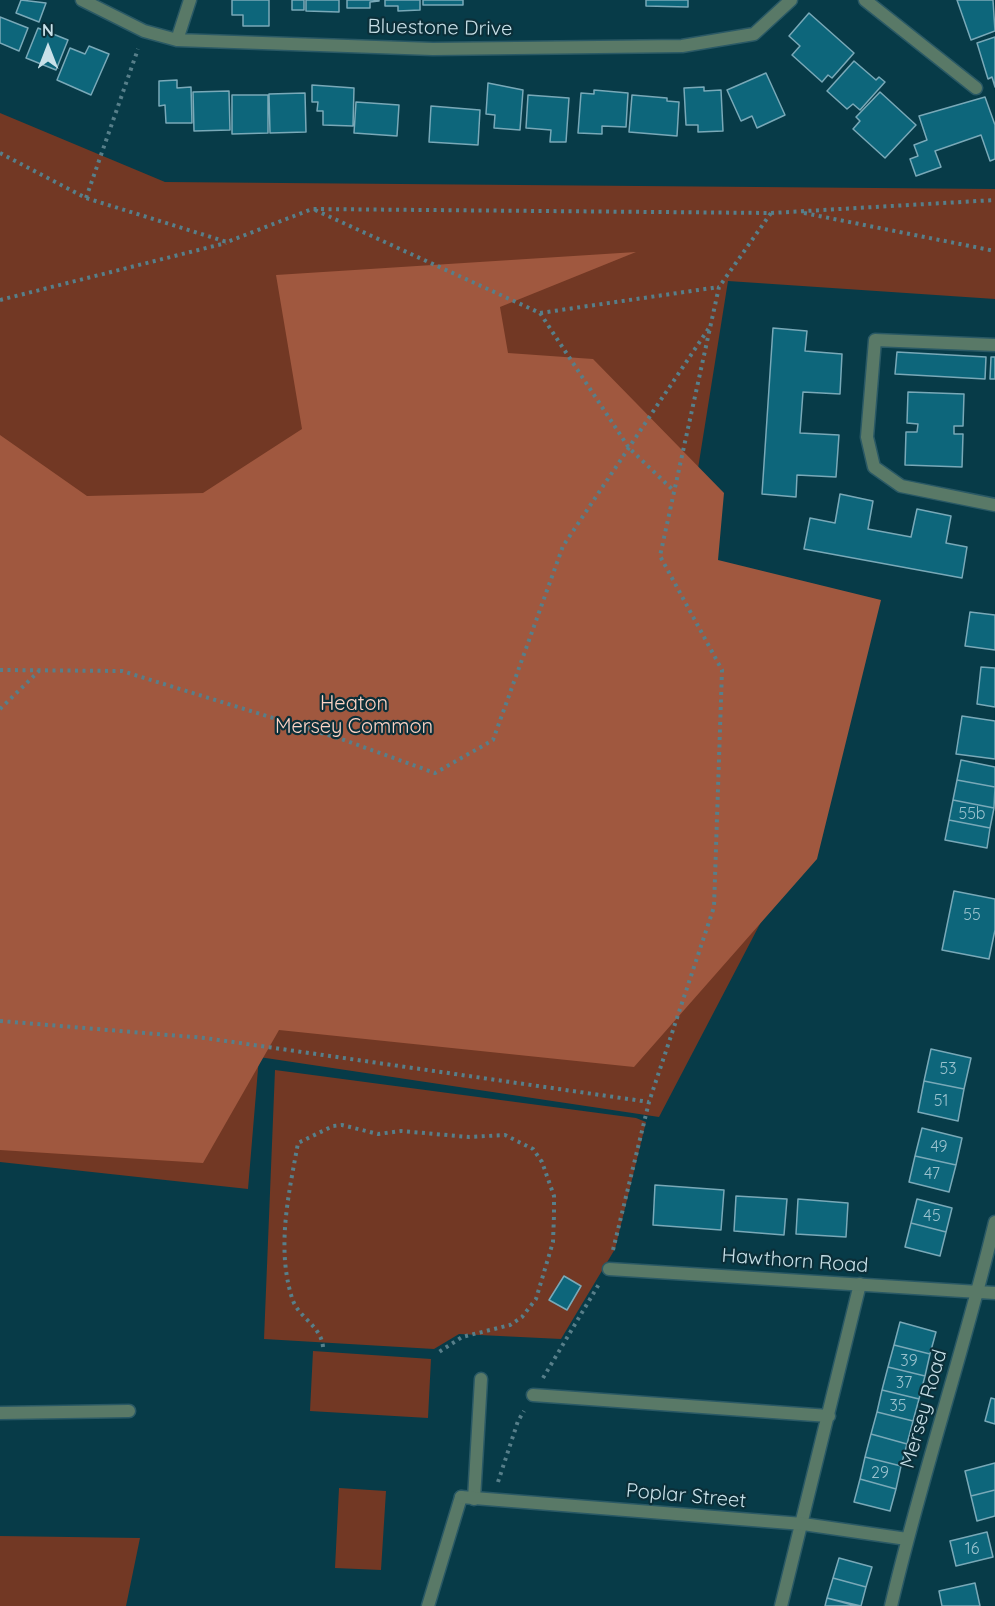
<!DOCTYPE html>
<html>
<head>
<meta charset="utf-8">
<style>
  body { margin:0 }
  #map { position:relative; width:995px; height:1606px; overflow:hidden; background:#073b48; font-family:Quicksand,sans-serif }
  canvas { display:block }
  .north { position:absolute; left:18px; top:18px; width:60px; height:60px; -webkit-text-stroke:4px #0b2f39; paint-order:stroke; rotate:0deg; font-size:16px; font-weight:700; line-height:24px; text-align:center; color:#c9e1e9 }
  .north::after { content:''; display:block; margin:auto; width:21px; height:27px; background:#c9e1e9; clip-path:polygon(50% 0,100% 100%,50% 72%,0 100%) }
</style>
</head>
<body>
<div id="map">
<canvas width="995" height="1606"></canvas>
<div class="north">N</div>
</div>
<script>
const c = document.querySelector('canvas').getContext('2d');
c.lineJoin = 'round';
function paint(path, color) { c.fillStyle = color; c.fill(path, 'evenodd'); }
function strokePath(path, color, width, dash) { c.strokeStyle = color; c.lineWidth = width; c.lineCap = dash ? 'butt' : 'round'; c.setLineDash(dash || []); c.stroke(path); }
function label(font, color, halo, rows, align = 'center') {
  c.font = font + ' Quicksand,sans-serif'; c.lineWidth = 4.5; c.setLineDash([]); c.textBaseline = 'middle'; c.strokeStyle = halo; c.fillStyle = color; for (const [text, x, y, turn = 0] of rows) {
    c.save(); c.translate(x, y); c.rotate((+turn || 0) * Math.PI / 180); c.textAlign = isNaN(turn) ? turn : align; if (halo) c.strokeText(text, 0, 0); c.fillText(text, 0, 0); c.restore();
  }
}
paint(new Path2D(`
  M0,113l165,69 830,7v110l-267,-18 -48,300 82,339 -103,197 -400,-60 -11,132 -248,-27z
  M275,1070l361,48 10,4 -31,127 -54,90 -102,-5 -25,15 -170,-10z
  M313,1351l118,8 -3,59 -118,-7z
  M339,1488l47,3 -5,79 -46,-2z
  M0,1536l140,2 -14,68h-126z`), '#723824');
paint(new Path2D(`
  M636,252l-136,55 8,46 85,6 131,134 -6,67 163,40 -64,259 -183,208 -355,-37 -76,133 -203,-13v-715l87,61 116,-3 99,-64 -26,-154z`), '#a0583f');
const building = new Path2D(`
  M21,0l25,3 -7,19 -23,-9z
  M232,0h37v26h-26v-11h-11z
  M292,0h12v10h-12z
  M306,0h33v12l-33,-1z
  M347,0h32v1l-9,1v6h-23z
  M385,0h35v10l-22,1v-5h-13z
  M423,0h40v5h-40z
  M646,0h42v7l-42,-1z
  M957,0h36l2,31 -24,9z
  M809,13l45,40 -22,25 -4,-3 -6,7 -30,-27 8,-9 -11,-10z
  M0,17l28,11 -9,23 -19,-8z
  M38,28l30,12 -12,30 -30,-12z
  M995,37v50l-3,-10 -4,2 -11,-36z
  M89,46l20,8 -18,41 -34,-15 13,-32 15,6z
  M854,61l22,19 3,-3 6,5 -25,28 -7,-6 -6,5 -20,-18z
  M766,73l19,42 -28,13 -5,-12 -11,5 -14,-31z
  M177,80v8l14,-1 1,36h-26l-1,-18 -6,1v-25z
  M488,83l35,7 -3,40 -26,-2 1,-13 -9,-1z
  M312,85l42,3 -1,38 -30,-1v-14h-6l1,-9h-6z
  M704,87v4l17,-1 2,41 -25,1v-7h-12l-2,-37z
  M594,90l34,3 -2,34 -24,-1v8l-24,-1 3,-40 13,1z
  M229,91l1,39 -36,1 -1,-39z
  M880,92l36,33 -31,33 -32,-29 7,-8 -4,-4z
  M305,93l1,39 -36,1 -1,-39z
  M232,95h36v38l-36,1z
  M528,95l41,3 -3,44h-16l1,-12 -25,-2z
  M632,95l35,3v3l12,1 -2,34 -48,-4z
  M985,97l10,28v34l-5,2 -9,-26 -46,16 6,16 -25,9 -6,-17 8,-3 -4,-11 13,-5 -8,-24z
  M356,102l43,3 -2,31 -43,-3z
  M431,106l49,4 -2,35 -49,-3z
  M773,328l34,3 -2,20 37,3 -2,40 -37,-2 -3,41 39,2 -3,42 -39,-2 -1,22 -34,-3z
  M897,352l89,5 -1,22 -90,-5z
  M991,357h4v22h-5z
  M908,392l56,2 -1,32h-9v8h9l-1,33 -57,-2 1,-33h11l1,-8 -11,-1z
  M840,494l33,7 -5,28 43,8 6,-28 34,7 -5,27 21,4 -5,31 -158,-29 6,-31 25,5z
  M970,612l25,3v35l-30,-4z
  M981,667l14,1v39l-18,-3z
  M962,716l33,5v38l-39,-5z
  M961,760l34,7v20l-38,-7z
  M957,780l38,7 -1,21 -41,-8z
  M953,800l41,8 -4,20 -41,-8z
  M949,820l41,8 -3,20 -42,-8z
  M954,891l41,8v31l-6,29 -47,-9z
  M931,1049l40,9 -7,31 -40,-8z
  M924,1081l40,8 -6,32 -40,-9z
  M922,1128l40,10 -6,27 -41,-9z
  M915,1156l41,9 -7,27 -40,-10z
  M655,1185l69,5 -3,40 -68,-5z
  M736,1196l51,3 -3,36 -50,-4z
  M798,1199l50,4 -2,34 -50,-3z
  M917,1199l35,9 -6,24 -35,-9z
  M911,1223l35,9 -6,24 -35,-9z
  M564,1276l17,10 -14,24 -18,-10z
  M900,1322l36,10 -6,22 -36,-9z
  M894,1345l36,9 -5,22 -37,-9z
  M888,1367l37,9 -6,23 -37,-9z
  M882,1390l37,9 -6,22 -36,-9z
  M991,1398l4,1v25l-10,-3z
  M877,1412l36,9 -6,23 -36,-10z
  M871,1434l36,10 -6,22 -36,-9z
  M865,1457l36,9 -5,23 -36,-10z
  M995,1463v27l-24,6 -6,-25z
  M860,1479l36,10 -6,22 -36,-9z
  M995,1490v26l-18,5 -6,-25z
  M987,1532l6,25 -37,9 -6,-25z
  M839,1558l33,9 -6,20 -33,-9z
  M833,1578l33,9 -5,19 -34,-8z
  M975,1583l5,23h-38l-3,-15z
  M827,1598l29,8h-31z`);
paint(building, '#0d667b');
strokePath(building, '#79a9b8', 1.5);
const service = new Path2D(`
  M533,1395l296,21
  M0,1413l129,-2
  M474,1499l7,-120
  M428,1606l33,-109
  M781,1606l79,-322`);
const minor = new Path2D(`
  M82,0l62,31 33,9 256,9 249,-3 72,-12 37,-34
  M865,0l111,88
  M177,40l13,-40
  M995,345l-120,-5 -8,97 7,30 27,19 94,19
  M609,1269l386,24
  M461,1497l342,27 104,15
  M891,1606c30,-129 73,-255 104,-384`);
strokePath(service, '#2a5965', 15);
strokePath(minor, '#2a5965', 15);
strokePath(new Path2D(`
  M0,153l86,45 141,44 85,-33 459,4 224,-13
  M86,198l52,-149
  M315,210l225,103 179,-26
  M804,213l191,38
  M0,300l226,-57
  M540,313l89,135 45,43
  M0,670l122,1 222,69 91,33 58,-33 70,-194 146,-218
  M0,709l39,-38
  M0,1021l205,17 444,64
  M613,1250l36,-148 65,-195 8,-237 -62,-114 59,-269 52,-74
  M323,1347c-2,-22 -25,-29 -31,-49 -16,-51 -3,-105 6,-155l35,-17 9,-1 36,9 23,-3 68,6 36,-2 28,14 9,13 12,34v19l-1,27 -17,57 -14,18 -12,8 -48,12 -23,15
  M543,1378l56,-94
  M498,1482l20,-61 6,-10`), '#577f8a', 4, [3, 4.5]);
strokePath(service, '#597967', 12);
strokePath(minor, '#597967', 12);
label('16px', '#9ac2ce', null, [
  ["55b",972,814],
  ["55",972,915],
  ["53",948,1069],
  ["51",941,1101],
  ["49",939,1147],
  ["47",932,1174],
  ["45",932,1216],
  ["39",909,1361],
  ["37",904,1383],
  ["35",898,1406],
  ["29",880,1473],
  ["16",972,1549]
]);
label('20px', '#c9e1e9', '#0b2f39', [
  ["Bluestone Drive",440,28,1],
  ["Hawthorn Road",795,1261,4],
  ["Mersey Road",924,1409,-74],
  ["Poplar Street",686,1496,5]
]);
label('20px', '#fed3c4', '#0b2f39', [
  ["Heaton",354,704],
  ["Mersey Common",354,727]
]);
</script>
</body>
</html>
